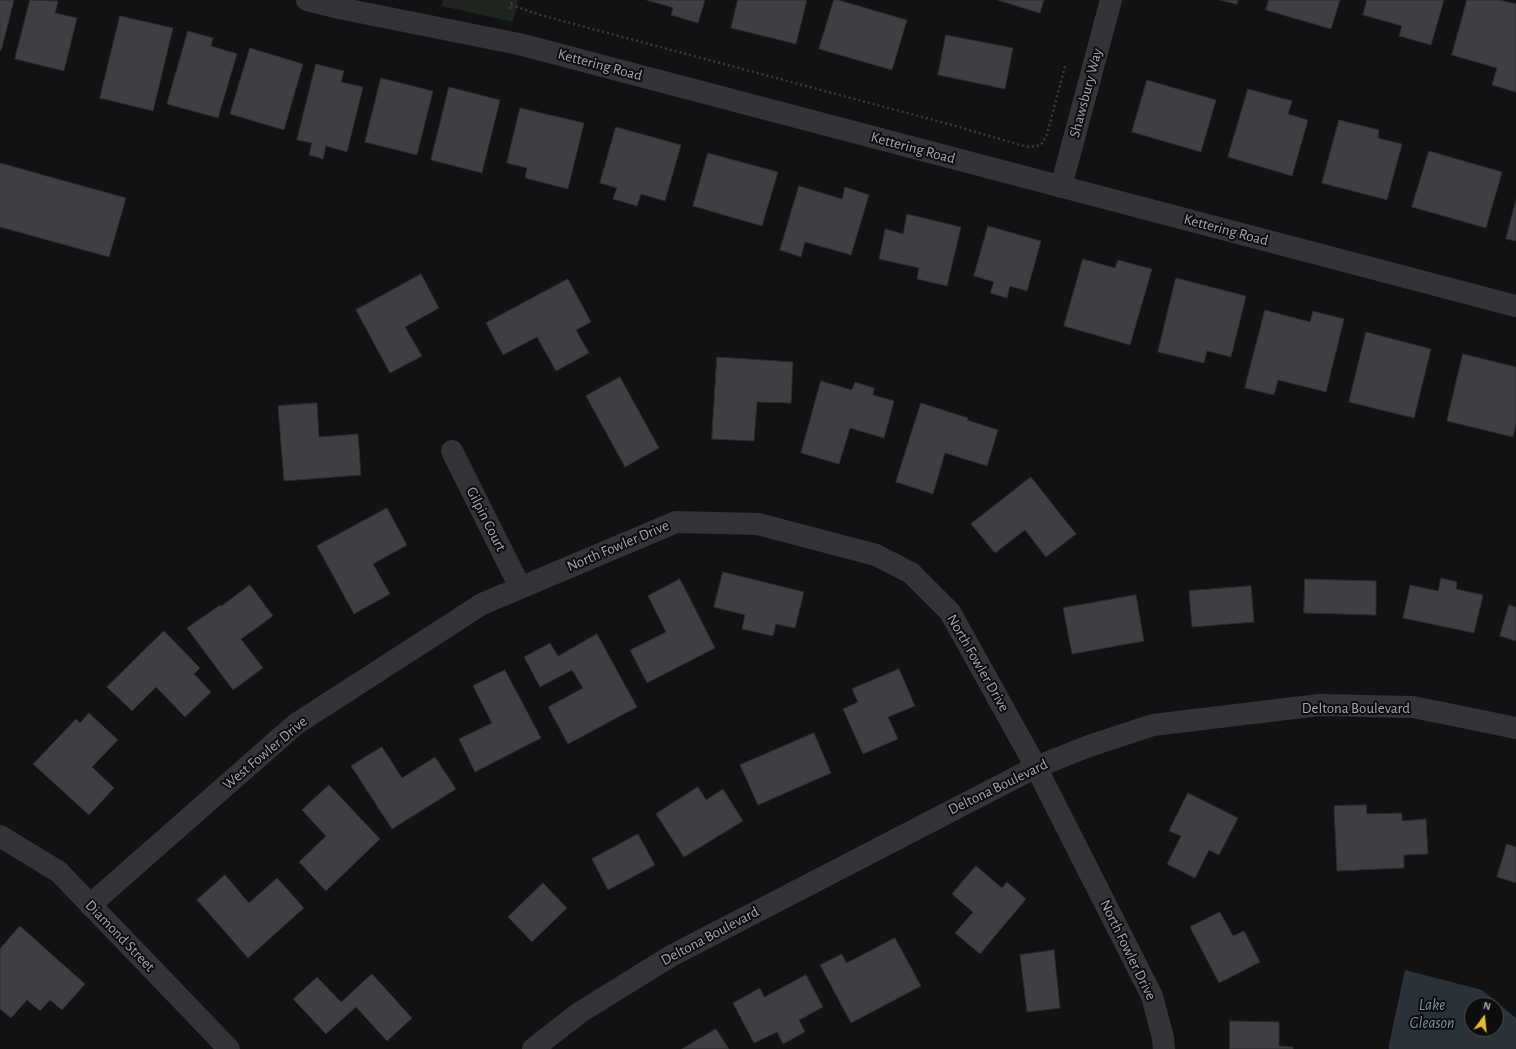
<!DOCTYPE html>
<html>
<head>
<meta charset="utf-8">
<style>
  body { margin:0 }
  #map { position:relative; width:1516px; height:1049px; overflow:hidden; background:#121213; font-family:"Alegreya Sans",sans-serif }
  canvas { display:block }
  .north { position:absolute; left:1464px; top:997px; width:40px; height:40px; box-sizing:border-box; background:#0d0d0e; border:1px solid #494b50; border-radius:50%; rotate:15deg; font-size:11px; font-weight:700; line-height:16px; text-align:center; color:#a4a7b3 }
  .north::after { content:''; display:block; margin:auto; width:14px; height:18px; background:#e6b937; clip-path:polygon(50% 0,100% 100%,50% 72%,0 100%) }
</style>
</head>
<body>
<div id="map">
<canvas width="1516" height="1049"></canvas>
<div class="north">N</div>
</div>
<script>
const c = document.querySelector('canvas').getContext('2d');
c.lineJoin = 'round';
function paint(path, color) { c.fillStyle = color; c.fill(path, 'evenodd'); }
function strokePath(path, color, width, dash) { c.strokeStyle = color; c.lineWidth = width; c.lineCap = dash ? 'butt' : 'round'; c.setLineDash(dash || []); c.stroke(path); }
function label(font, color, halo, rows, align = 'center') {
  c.font = font + ' "Alegreya Sans",sans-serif'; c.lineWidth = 4; c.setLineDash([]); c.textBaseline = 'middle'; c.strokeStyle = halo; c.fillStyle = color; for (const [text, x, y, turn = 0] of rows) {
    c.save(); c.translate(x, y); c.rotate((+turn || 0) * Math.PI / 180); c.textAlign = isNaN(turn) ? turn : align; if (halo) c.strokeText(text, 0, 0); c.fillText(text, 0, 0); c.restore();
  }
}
paint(new Path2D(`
  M443,0h75l-5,22 -71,-16z`), '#1e251f');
paint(new Path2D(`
  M1405,970l77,20 34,28v31h-127v-5zM1472,1005h24v24h-24z`), '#2b3138');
const building = new Path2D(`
  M0,0h14l-13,51 -1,-1z
  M30,0l28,1 -3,12 22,5 -13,53 -49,-12z
  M647,0h58l-7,23 -27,-8 2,-7z
  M738,0h69l-11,44 -65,-16z
  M834,0h4l69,20 -15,50 -73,-21z
  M998,0h46l-4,13z
  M1220,0h18l-1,4z
  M1269,0h71l-9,29 -65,-19z
  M1367,0h77l-13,45 -32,-9 3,-10 -39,-11z
  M1467,0h33l16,4v88l-24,-7 5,-17 -45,-13z
  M120,16l53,12 -20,83 -53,-13z
  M188,31l25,7 -2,8 26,8 -19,64 -51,-14z
  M946,35l67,13 -8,41 -67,-14z
  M250,48l53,16 -19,66 -54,-16z
  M316,64l28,7 -3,11 22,5 -16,65 -21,-6 -3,13 -14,-4 3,-12 -15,-3z
  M381,78l52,13 -16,64 -52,-13z
  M1147,80l69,20 -15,52 -69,-20z
  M449,87l51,13 -18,73 -51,-13z
  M1248,89l44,12 -4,13 20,6 -16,56 -64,-19z
  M520,108l64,15 -16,66 -43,-11 2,-10 -20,-5z
  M1339,120l40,10 -1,8 24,6 -15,56 -65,-17z
  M616,127l65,18 -16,56 -24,-7 -4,12 -24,-7 4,-11 -17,-5z
  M1429,151l73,21 -16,56 -74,-21z
  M708,153l70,19 -16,54 -69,-20z
  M0,163l126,35 -17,59 -109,-30z
  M799,186l43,13 3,-12 24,8 -18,60 -46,-13 -4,15 -21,-7z
  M1516,200v41l-10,-2z
  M907,214l54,13 -14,59 -30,-7 2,-11 -40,-9 6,-30 18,5z
  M988,226l53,15 -14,50 -17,-5 -3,12 -17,-5 4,-11 -20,-6z
  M1083,259l32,9 3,-8 34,9 -22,76 -66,-19z
  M421,274l18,34 -34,19 17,29 -32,17 -34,-63z
  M1176,278l70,18 -15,61 -24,-6 -3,12 -46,-11z
  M568,279l23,43 -15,8 13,23 -33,18 -19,-34 -34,18 -17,-32z
  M1265,310l45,12 3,-11 31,8 -18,73 -48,-12 -4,15 -29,-7z
  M1366,332l65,17 -17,69 -65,-16z
  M1463,354l53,13v56l-3,14 -66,-16z
  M717,357l76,5 -2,41 -34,-1 -3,39 -42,-2z
  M620,377l39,71 -34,19 -39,-71z
  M821,381l31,9 3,-8 19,6 -1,7 21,6 -10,37 -34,-10 -11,36 -38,-11z
  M317,403l2,34 39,-3 3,41 -77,6 -6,-75z
  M921,403l47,15 -1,2 31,10 -11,36 -42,-13 -12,41 -37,-12z
  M1031,477l45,57 -30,23 -21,-27 -30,23 -24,-29z
  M387,508l20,37 -34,19 17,30 -36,20 -37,-68z
  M723,572l81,20 -9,36 -19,-4 -3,12 -31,-7 3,-14 -31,-8z
  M1441,578l16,4 -1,7 27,6 -9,38 -71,-15 7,-33 28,6z
  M680,579l35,69 -68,35 -17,-33 36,-18 -18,-36z
  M1305,579l71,2v34l-72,-2z
  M250,585l23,31 -32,23 22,29 -30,22 -46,-62 33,-23 1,1z
  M1251,586l3,36 -62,5 -3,-36z
  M1136,595l8,46 -72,13 -9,-46z
  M1509,605l7,2v34l-16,-5z
  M164,631l36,37 -6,6 17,18 -26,25 -29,-30 -24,24 -25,-24z
  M597,634l40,73 -69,37 -20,-37 35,-19 -11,-18 -32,17 -16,-30 26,-14 8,13z
  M899,669l16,37 -27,11 10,22 -35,15 -20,-45 15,-7 -6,-13z
  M505,670l36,68 -66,34 -16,-33 33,-16 -19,-37z
  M89,713l29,27 -26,27 22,21 -25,27 -56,-51 43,-45 4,4z
  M814,733l17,40 -73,32 -18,-40z
  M382,747l20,31 33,-21 21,32 -64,40 -41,-63z
  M329,785l51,54 -54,52 -27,-29 27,-26 -24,-26z
  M698,787l8,13 17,-11 20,32 -59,36 -28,-43z
  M1188,793l50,25 -19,37 -10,-5 -14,28 -28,-14 14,-28 -12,-5z
  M1366,805l1,9 35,-1v8l24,-2 2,35 -24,1v13l-67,3 -3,-65z
  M638,834l17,31 -47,25 -16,-31z
  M1507,844l9,3v36l-19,-6z
  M976,866l26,22 5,-6 19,17 -46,55 -25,-21 18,-21 -21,-18z
  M225,875l24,28 28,-25 27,30 -56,50 -51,-58z
  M543,883l24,25 -35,34 -24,-25z
  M1220,912l13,24 11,-5 16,31 -41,21 -29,-56z
  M20,926l65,58 -23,26 -12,-10 -10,11 -13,-11 -16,18 -11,-9v-60z
  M895,938l26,48 -70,37 -31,-58 22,-11 4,9z
  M1054,950l6,58 -33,4 -7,-57z
  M372,974l40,44 -25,23 -31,-34 -30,27 -33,-35 24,-22 24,25z
  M806,975l17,32 -24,13 6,12 -22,12 -6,-12 -23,11 -21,-40 27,-15 4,9z
  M1230,1021l49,1v24l14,1v2h-63z
  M716,1029l13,20h-47z`);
paint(building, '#3e3f43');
strokePath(building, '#2c2c2f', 1);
strokePath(new Path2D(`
  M511,5l33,11 408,109 68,20 9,2 12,-2 6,-11 19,-71
  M510,9l2,-9`), '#393a3f', 2.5, [2, 3]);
strokePath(new Path2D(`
  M307,0l32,8 180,36 997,262
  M1061,187l50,-187
  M452,451l68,136
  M0,836l59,36 170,177
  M90,905l206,-181 186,-120 194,-82 82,2 118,31 35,18 39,39 86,155 116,229 11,42 1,11
  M533,1049l46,-36 92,-57 365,-189 53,-21 64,-21 166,-20 94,2 103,21`), '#333338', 22);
label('15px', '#a4a7b3', '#0d0d0e', [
  ["Kettering Road",600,65,15],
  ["Shawsbury Way",1086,93,-75],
  ["Kettering Road",913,148,15],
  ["Kettering Road",1226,230,15],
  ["Gilpin Court",486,519,63],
  ["North Fowler Drive",618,546,-23],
  ["North Fowler Drive",978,663,60],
  ["Deltona Boulevard",1356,708],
  ["West Fowler Drive",265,753,-40],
  ["Deltona Boulevard",998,787,-26],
  ["Diamond Street",120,936,46],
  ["Deltona Boulevard",710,936,-28],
  ["North Fowler Drive",1128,950,64]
]);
label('italic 16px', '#7c92ac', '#0d0d0e', [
  ["Lake",1432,1005],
  ["Gleason",1432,1023]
]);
</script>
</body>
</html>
